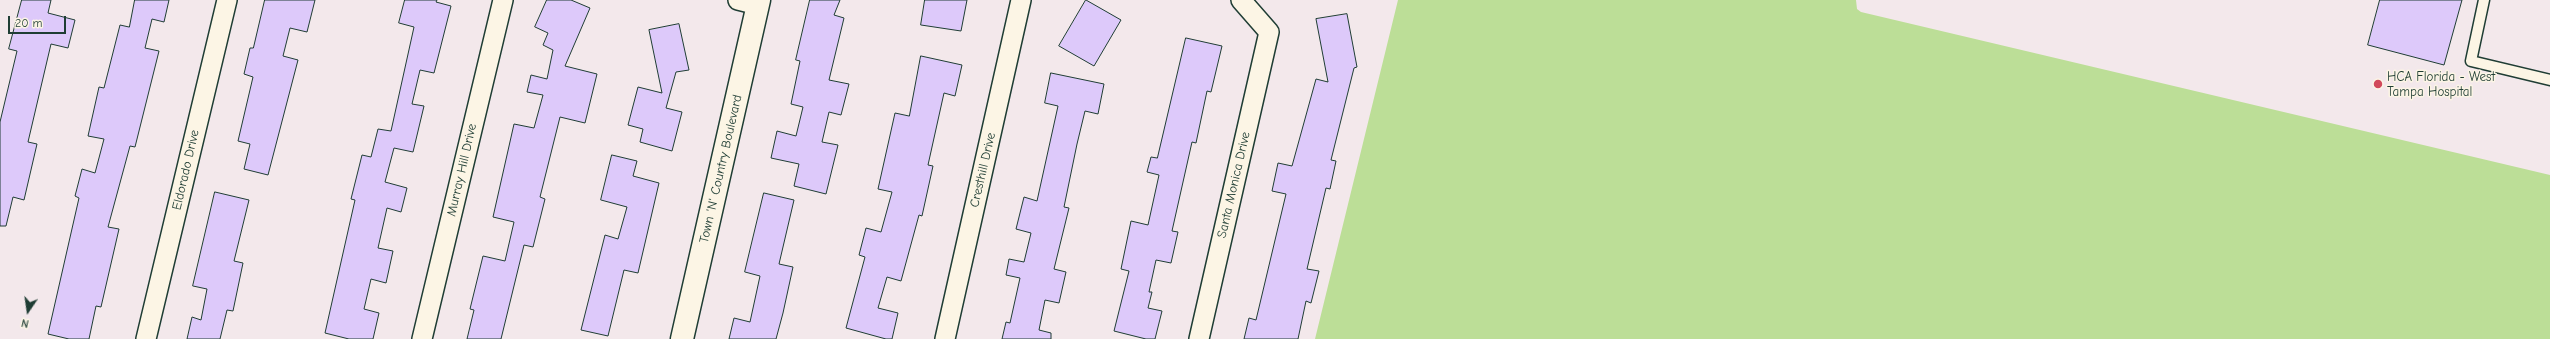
<!DOCTYPE html>
<html>
<head>
<meta charset="utf-8">
<style>
  body { margin:0 }
  #map { position:relative; width:2550px; height:339px; overflow:hidden; background:#f3e8eb; font-family:"Comic Neue",sans-serif }
  canvas { display:block }
  .north { position:absolute; left:8px; top:291px; width:40px; height:40px; -webkit-text-stroke:3px #fcf5e5; paint-order:stroke; rotate:193deg; font-size:11px; font-weight:700; line-height:16px; text-align:center; color:#1f3d34 }
  .north::after { content:''; display:block; margin:auto; width:14px; height:18px; background:#1f3d34; clip-path:polygon(50% 0,100% 100%,50% 72%,0 100%) }
  .scale { position:absolute; left:8px; top:16px; width:58px; height:18px; box-sizing:border-box; border:2px solid #1f3d34; border-top:0; padding-left:5px; font-size:12px; line-height:14px; white-space:nowrap; color:#1f3d34; -webkit-text-stroke:3px #fcf5e5; paint-order:stroke }
</style>
</head>
<body>
<div id="map">
<canvas width="2550" height="339"></canvas>
<div class="north">N</div>
<div class="scale">20 m</div>
</div>
<script>
const c = document.querySelector('canvas').getContext('2d');
c.lineJoin = 'round';
function paint(path, color) { c.fillStyle = color; c.fill(path, 'evenodd'); }
function strokePath(path, color, width, dash) { c.strokeStyle = color; c.lineWidth = width; c.lineCap = dash ? 'butt' : 'round'; c.setLineDash(dash || []); c.stroke(path); }
function label(font, color, halo, rows, align = 'center') {
  c.font = font + ' "Comic Neue",sans-serif'; c.lineWidth = 3; c.setLineDash([]); c.textBaseline = 'middle'; c.strokeStyle = halo; c.fillStyle = color; for (const [text, x, y, turn = 0] of rows) {
    c.save(); c.translate(x, y); c.rotate((+turn || 0) * Math.PI / 180); c.textAlign = isNaN(turn) ? turn : align; if (halo) c.strokeText(text, 0, 0); c.fillText(text, 0, 0); c.restore();
  }
}
paint(new Path2D(`
  M1398,0h458l1,9 4,3 689,163v164h-1235z`), '#bcde97');
const building = new Path2D(`
  M22,0h29l-3,13 27,7 -7,28 -17,-4 -23,98 9,2 -13,56 -11,-3 -7,29h-6v-104l17,-71 -8,-2z
  M135,0h34l-5,22 -12,-3 -7,29 14,3 -24,96 -5,-1 -22,81 11,2 -18,78 -5,-1 -7,33h-20l-21,-5 31,-136 -4,-2 7,-27 13,4 9,-34 -16,-3 11,-49 5,1 16,-63 9,2z
  M265,0h50l-8,32 -17,-4 -7,28 15,4 -30,115 -24,-6 6,-25 -12,-3 15,-64 -9,-3 6,-26h3z
  M405,0h32l-1,2 15,4 -17,67 -14,-3 -8,34 12,2 -11,46 -19,-4 -9,34 22,6 -6,24 -14,-4 -9,40 15,3 -7,32 -15,-4 -7,30 15,4 -6,26h-24l-24,-6 30,-133 -4,-1 11,-44 9,2 7,-28 13,2 23,-104 -15,-4z
  M547,0h24l19,8 -25,58 32,8 -12,49 -25,-6 -20,80 5,2 -12,48 -9,-2 -23,94h-34l7,-29 -4,-1 13,-53 22,5 9,-39 -21,-5 21,-93 20,4 9,-33 -16,-3 4,-17 16,4 6,-29 -10,-5 5,-12 -13,-6z
  M810,0h30l-6,15 10,3 -15,62 20,4 -8,31 -12,-3 -7,30 16,3 -12,49 -32,-8 5,-22 -28,-6 6,-27 19,5 7,-29 -12,-3 9,-43 -4,-1z
  M925,0h42l-6,31 -40,-6z
  M1086,0l35,20 -27,46 -35,-20z
  M2380,0h82l-18,65 -76,-20z
  M1347,14l10,53 -3,1 -23,92 5,1 -6,28 -4,-1 -19,81 12,2 -8,32 -5,-2 -8,38h-54l5,-21 7,2 30,-126 -14,-3 6,-28 14,3 24,-87 12,3 -12,-63z
  M679,24l10,46 -13,2 -10,36 16,4 -10,39 -32,-9 3,-13 -15,-4 10,-38 24,6 -13,-63z
  M1186,38l36,8 -11,46 -4,-1 -11,52 -4,-1 -20,89 6,1 -7,31 -15,-3 -7,32h3l-4,16 14,3 -7,28h-9l-32,-8 15,-60 -8,-2 10,-48 17,4 11,-50 -12,-3 4,-15 6,1z
  M921,56l41,9 -7,31 -11,-3 -16,72 5,1 -11,50 -3,-1 -18,66 -14,-4 -9,31 20,5 -6,26h-6l-40,-11 19,-71 -6,-2 7,-27 15,4 11,-40 -14,-3 17,-76 14,3z
  M1051,73l53,11 -6,30 -13,-3 -8,33 -13,63 5,1 -15,61 12,3 -7,31 -14,-3 -6,30 12,3v6h-49l4,-17 4,1 10,-45 -14,-3 3,-16 15,3 7,-29 -15,-4 8,-32 13,4 21,-95 -13,-3z
  M612,155l25,6 -4,15 26,7 -21,90 -14,-3 -16,66 -27,-6 24,-95 13,4 9,-32 -26,-7z
  M215,192l34,8 -15,61 9,2 -10,48 -6,-1 -7,29h-33l5,-22 9,3 6,-31 -14,-3z
  M764,193l30,7 -15,64 14,3 -10,46 -7,26h-47l5,-21 16,4 10,-46 -15,-4z`);
paint(building, '#ddc9fa');
strokePath(building, '#1f3d34', 1);
const service = new Path2D(`
  M2484,0l-13,61 79,19`);
const minor = new Path2D(`
  M738,0l20,5
  M146,339l81,-339
  M422,339l81,-339
  M945,339l76,-339
  M1199,339l70,-307 -28,-32`);
const tertiary = new Path2D(`
  M682,339l77,-339`);
strokePath(service, '#1f3d34', 13);
strokePath(minor, '#1f3d34', 22);
strokePath(tertiary, '#1f3d34', 25);
strokePath(service, '#fcf5e5', 10);
strokePath(minor, '#fcf5e5', 19);
strokePath(tertiary, '#fcf5e5', 22);
for (const [x, y, r, color] of [
  [2378,84,5,"#d1495b"]
]) { const dot = new Path2D(); dot.arc(x, y, r, 0, 2 * Math.PI); c.fillStyle = color; c.fill(dot); strokePath(dot, '#fcf5e5', 1.5); }
label('13px', '#1f3d34', '#fcf5e5', [
  ["HCA Florida - West",2387,77],
  ["Tampa Hospital",2387,92]
], 'left');
label('13px', '#1f3d34', '#fcf5e5', [
  ["Town 'N' Country Boulevard",721,169,-77],
  ["Eldorado Drive",186,170,-77],
  ["Murray Hill Drive",462,170,-77],
  ["Cresthill Drive",983,170,-77],
  ["Santa Monica Drive",1234,185,-77]
]);
</script>
</body>
</html>
